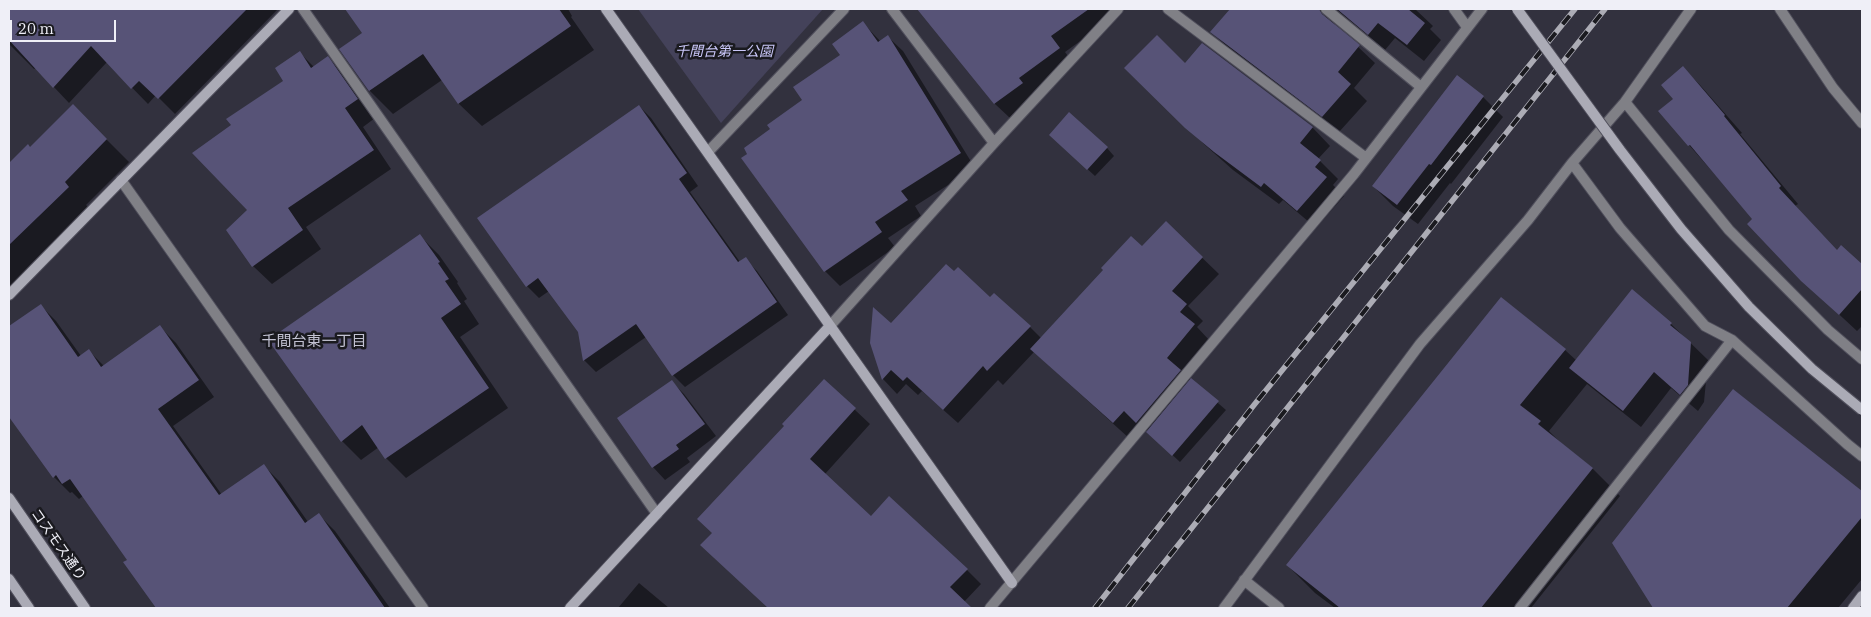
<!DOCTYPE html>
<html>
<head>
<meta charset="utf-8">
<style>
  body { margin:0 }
  #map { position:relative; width:1871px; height:617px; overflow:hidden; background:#32313e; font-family:"IBM Plex Serif",serif }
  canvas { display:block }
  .frame { position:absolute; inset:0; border:10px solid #efeff7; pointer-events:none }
  .scale { position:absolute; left:10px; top:20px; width:106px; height:22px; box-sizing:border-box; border:2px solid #efeff7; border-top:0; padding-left:6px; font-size:15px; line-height:18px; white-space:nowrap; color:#efeff7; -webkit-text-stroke:4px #1a1a1f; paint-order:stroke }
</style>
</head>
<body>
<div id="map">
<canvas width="1871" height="617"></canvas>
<div class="frame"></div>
<div class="scale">20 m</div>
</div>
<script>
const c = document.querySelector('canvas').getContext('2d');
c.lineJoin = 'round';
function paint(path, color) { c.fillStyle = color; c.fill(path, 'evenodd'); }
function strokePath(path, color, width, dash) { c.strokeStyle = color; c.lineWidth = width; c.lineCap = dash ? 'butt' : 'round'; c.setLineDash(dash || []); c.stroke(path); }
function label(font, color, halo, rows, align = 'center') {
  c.font = font + ' "IBM Plex Serif","Noto Sans JP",serif'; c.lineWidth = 5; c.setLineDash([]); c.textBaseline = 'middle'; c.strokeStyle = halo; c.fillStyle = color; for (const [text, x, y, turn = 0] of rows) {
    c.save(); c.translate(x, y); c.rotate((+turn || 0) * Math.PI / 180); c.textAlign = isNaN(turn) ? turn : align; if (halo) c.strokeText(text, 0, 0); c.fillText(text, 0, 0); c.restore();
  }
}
paint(new Path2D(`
  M638,9h185l-102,114z`), '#44425a');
paint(new Path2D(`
  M9,9h269l-103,105 -19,-19 -8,9 -41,-42 -38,41 -33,-35 -2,1 -25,-25z
  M347,9h221l4,7 -1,1 23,33 -112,76 -24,-23 -16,-23 -49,34 -23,-23 -29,-42 23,-15z
  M921,9h196l-13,15 -39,28 9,12 -41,29 4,5 -27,20 -15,-14 -73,-91 1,-1z
  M1231,9h184l18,17 -3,3 11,11 -17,21 -29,-23 -10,12 -37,-30 -4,-2 -7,2 -2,5 40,38 -21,25 13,13 -28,31 -111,-84 -16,-16z
  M863,23l18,19 7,-5 15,14 72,117 -60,38 6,10 -33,22 7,9 -55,39 -15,-15 -83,-112 61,-59 38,-45z
  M1202,45l111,83 17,18 -12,13 20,20 -5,6 11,11 -28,32 -33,-28 -4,4 -46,-34 -28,-25 -62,-59 42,-21z
  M300,53l14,14 14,-9 18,18 29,42 -12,9 28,42 -85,58 15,22 -49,35 -19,-18 -4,-56 -17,-85 53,-44z
  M1683,68l17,17 42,48 -2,1 58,70 -3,2 42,45 4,-4 21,18v61l-5,5 -55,-51 -48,-61 -94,-107 15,-13z
  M1458,77l25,20 20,20 -52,67 -1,-1 -32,41 -25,-18 -20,-20z
  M73,106l56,56 -43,43 5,5 -82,80v-125l19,-19 2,2z
  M639,106l12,12 47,68 -8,6 50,70 5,-3 12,12 31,44 -103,72 -12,-12 -27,-38 -50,35 -12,-12 -5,-28 -30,-41 -10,7 -12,-12z
  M1058,142l49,6 7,8 -19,20z
  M1166,223l53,51 -31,32 15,15 -6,6 13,14 -27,32 43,37 -46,52 -39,-36 -11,13 -96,-87 -31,33 -5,-5 -40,43 -36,-32 -4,4 -12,-11 -9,10 -14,-15 -12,-36 20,-18 99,-27 40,29 11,11 101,-90z
  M419,235l20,20 19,27 -1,1 10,16 -3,2 15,23 -19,13 48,71 -102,70 -20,-20 -7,-11 -18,13 -19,-19z
  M40,305l16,16 25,35 8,-5 15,15 56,-39 16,16 38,54 -41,29 49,69 42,-29 16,16 28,40 11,-7 16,16 55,77h-232l-33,-46 4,-2 -46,-64 -4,3 -7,-7 -2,1 -16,-16 -45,-61v-76l5,-4 -5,-8z
  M1671,324l37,36 -4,42 -6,9 -27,-23 -30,39 -54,-43 -38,47 13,13 31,25 27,27 -89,112h-196l-20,-15 -28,-28 278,-215 12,11z
  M824,381l46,43 -45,50 46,44 96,52 14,14 -17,18 7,6h-202l-52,-48 -4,-26 73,-108z
  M672,382l12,12 32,42 -29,22 3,4 -25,18 -12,-13 -34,-49z
  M1734,390l128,102v87l-24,29h-184l-41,-65z
  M639,583l30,25h-51z`), '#0007');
paint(new Path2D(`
  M9,9h238l-89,90 -19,-18 -8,8 -40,-43 -38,42 -44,-48z
  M345,9h214l12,17 -113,78 -35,-50 -54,37 -30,-42 23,-16z
  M917,9h172l-38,27 9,12 -41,30 4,5 -29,21z
  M1230,9h89l3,5 38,31 -22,27 13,12 -29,33 -112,-85z
  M1337,9h71l17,14 -18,22 -29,-22 -10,12z
  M863,21l15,21 10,-7 73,118 -60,38 7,9 -33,22 7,10 -58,40 -83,-114 6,-4 -3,-6 26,-19 -3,-4 35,-25 -9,-13 47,-32 -8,-11z
  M1157,35l28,28 17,-20 111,84 -13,16 21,17 -6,7 12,10 -30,34 -33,-28 -3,4 -47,-35 -29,-24 -61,-60z
  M300,51l11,17 17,-12 30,43 -13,9 29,42 -86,58 15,22 -51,37 -26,-37 21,-20 -55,-57 39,-28 -5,-6 57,-38 -8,-13z
  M1683,66l42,49 -1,1 57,70 -2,2 58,62 4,-5 21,19v25l-23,26 -38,-34 -54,-57 5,-5 -62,-74 -2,1 -30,-35 15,-12 -12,-14z
  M1457,75l27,21 -53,69 -2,-1 -32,41 -25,-19z
  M73,104l34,35 -42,43 4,5 -60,58v-82l19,-19 2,3z
  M639,105l48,68 -8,6 59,83 8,-5 31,45 -105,74 -36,-52 -53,37 -5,-29 -40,-54 -12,9 -49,-69z
  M1069,112l39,35 -21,23 -38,-35z
  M1166,221l37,36 -31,34 15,13 -7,8 15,12 -28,34 14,12 -45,53 -12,-12 -11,12 -83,-74 73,-79 -2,-2 30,-32 11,10z
  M420,234l20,28 -2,1 11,16 -4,2 16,23 -20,14 48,70 -104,71 -23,-34 -21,17 -73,-102z
  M946,264l8,7 4,-4 32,30 4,-4 37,33 -44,45 -4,-5 -40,44 -36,-33 -4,4 -12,-11 -9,10 -12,-37 3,-36 18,16z
  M1632,289l40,34 -2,2 21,17 -3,43 -8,10 -26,-23 -31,39 -54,-43z
  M1501,297l65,52 -46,56 21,16 -3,3 55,44 -112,140h-141l-54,-43z
  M41,304l37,53 11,-8 12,18 59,-42 39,55 -41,29 61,86 45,-31 41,59 14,-10 66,95h-229l-33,-46 4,-2 -57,-81 -8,5 -6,-9 -3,3 -44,-61v-91z
  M1191,378l28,23 -47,55 -26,-24z
  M824,379l32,29 -46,51 61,57 18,-20 79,73 -18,18 22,21h-204l-68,-63 12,-12 -15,-14 87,-93 -2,-2z
  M672,380l33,44 -29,21 3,4 -27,19 -35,-50z
  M1733,389l129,102v26l-75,91h-134l-41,-65z`), '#575377');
const street = new Path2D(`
  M303,9l354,505
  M892,9l102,134
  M1168,9l198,149
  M1326,9l95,78
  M1454,9l13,18
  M1780,9l53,79 29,35
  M1625,102l104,128 99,100 34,29
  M708,152l136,-143
  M1572,163l48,65 85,98 27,14 115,104 15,12
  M121,180l302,428
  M829,327l165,-184 124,-134
  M1244,580l35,28
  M990,608l364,-434 128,-165
  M1224,608l196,-264 108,-124 44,-57 53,-61 66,-93
  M1520,608l212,-268`);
const secondary = new Path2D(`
  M606,9l406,574
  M9,295l280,-286
  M9,498l76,110
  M9,579l20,29
  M570,608l259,-281
  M1853,608l9,-12`);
strokePath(street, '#504f5c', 12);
strokePath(secondary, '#504f5c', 12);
strokePath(street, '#808086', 10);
strokePath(secondary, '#ababb6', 10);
const rail = new Path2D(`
  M1095,608l159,-203 321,-396
  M1128,608l477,-599`);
strokePath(rail, '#acacb5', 5.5);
strokePath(rail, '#1a1a1f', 4, [11]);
const secondaryBridge = new Path2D(`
  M1517,9l103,141 61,79 68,78 63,62 50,41`);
strokePath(secondaryBridge, '#504f5c', 12, []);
strokePath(secondaryBridge, '#ababb6', 10);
label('italic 14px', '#cac7f9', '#1a1a1f', [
  ["千間台第一公園",724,52]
]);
label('14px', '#efeff7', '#1a1a1f', [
  ["コスモス通り",58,545,55]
]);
label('15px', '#c2c2d2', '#1a1a1f', [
  ["千間台東一丁目",314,342]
]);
</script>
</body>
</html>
